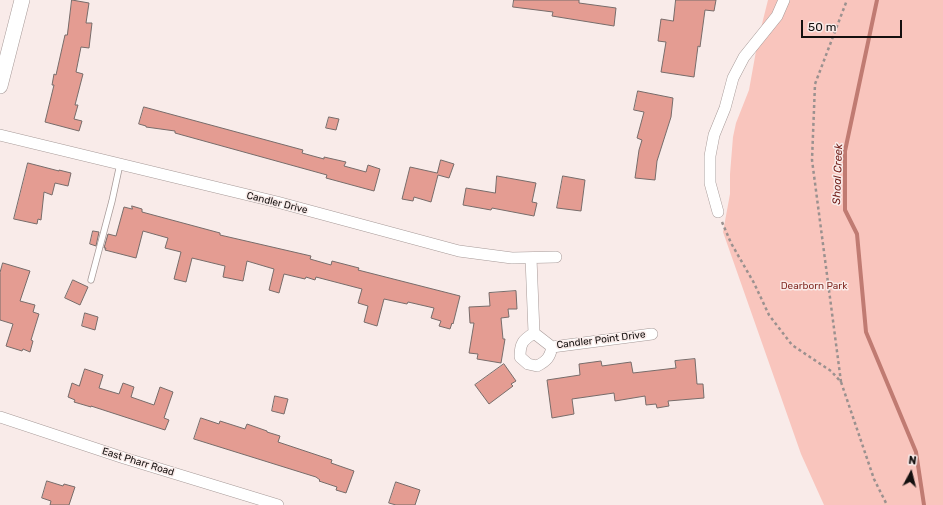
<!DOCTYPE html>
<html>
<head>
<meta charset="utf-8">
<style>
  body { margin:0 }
  #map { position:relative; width:943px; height:505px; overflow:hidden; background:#f9ebe9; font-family:Rubik,sans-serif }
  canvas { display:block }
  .north { position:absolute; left:891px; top:453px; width:40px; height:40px; -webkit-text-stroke:3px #f9ebe9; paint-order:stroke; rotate:7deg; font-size:11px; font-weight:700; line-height:16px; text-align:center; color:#14100f }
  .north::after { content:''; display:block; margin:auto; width:14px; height:18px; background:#14100f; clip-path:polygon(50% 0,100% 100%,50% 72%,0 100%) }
  .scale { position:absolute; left:801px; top:20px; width:101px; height:18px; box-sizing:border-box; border:2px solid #14100f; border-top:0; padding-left:5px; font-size:12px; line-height:14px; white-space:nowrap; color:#14100f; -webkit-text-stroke:3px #f9ebe9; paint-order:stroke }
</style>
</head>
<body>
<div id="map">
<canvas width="943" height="505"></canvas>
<div class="north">N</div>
<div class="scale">50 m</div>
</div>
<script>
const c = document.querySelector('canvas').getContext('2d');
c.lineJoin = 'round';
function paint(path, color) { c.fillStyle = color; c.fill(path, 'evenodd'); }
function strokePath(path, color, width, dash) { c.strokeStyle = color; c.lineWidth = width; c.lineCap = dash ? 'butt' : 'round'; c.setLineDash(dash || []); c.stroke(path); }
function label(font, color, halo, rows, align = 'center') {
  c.font = font + ' Rubik,sans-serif'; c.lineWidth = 3; c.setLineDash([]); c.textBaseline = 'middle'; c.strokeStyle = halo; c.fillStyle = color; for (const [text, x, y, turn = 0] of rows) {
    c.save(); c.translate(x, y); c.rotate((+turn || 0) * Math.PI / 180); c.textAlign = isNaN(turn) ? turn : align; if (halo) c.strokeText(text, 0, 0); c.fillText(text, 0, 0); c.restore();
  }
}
paint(new Path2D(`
  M768,0h175v505h-119l-23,-51 -78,-222 7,-38v-20l3,-37 3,-14 13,-33 9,-50z`), '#f9c5bd');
strokePath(new Path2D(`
  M877,0l-32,151v59l12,24 9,98 50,120 8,53`), '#c07b72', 4);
const building = new Path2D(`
  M72,0l17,3 -3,20h6l-3,25 -8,-1 -5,25 7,2 -8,31h3l-4,14 8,2 -3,10 -34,-9 9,-37h-2l2,-11 2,1 9,-40h2z
  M514,0h65v3l37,5 -2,18 -62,-10 1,-4 -40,-5z
  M676,0h40l-2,11 -9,-1 -5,37 -2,-1 -4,31 -33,-5 5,-30 -8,-1 3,-22 12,2z
  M638,91l35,7 -2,19 -14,44 -2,19 -20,-2 4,-28 3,-10 -5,-2 7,-26 -10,-2z
  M144,107l159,43 -1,3 22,6v-2l22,5 -2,4 22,6 2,-7 12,4 -6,22 -48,-13 1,-3 -152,-42v-2l-29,-4v-1l-7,-2z
  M329,117l10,2 -3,11 -10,-2z
  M441,160l13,4 -5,14 -11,-3 -7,27 -17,-5 -1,4 -11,-2 8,-32 27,6z
  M28,163l31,8v-1l12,3 -3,13 -13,-3 -3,12 -8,-3 -3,28 -3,-1 -1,5 -23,-5z
  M497,176l39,7 -4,19 5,1 -3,13 -42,-8 -1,2 -28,-5 3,-17 29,5z
  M563,176l22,4 -4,31 -24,-3z
  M132,206l10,3v3l78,21v2l91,21 -1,3 21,6 1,-4 27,7 -1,2 102,26 -7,28 -1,-1 -2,6 -11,-3 2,-5 -10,-3 3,-10 -26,-6 -1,2 -23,-5 -7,27 -13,-4 4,-16 -10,-3 4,-14 -46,-12 -1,3 -9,-3 -1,2 -21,-5 -5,19 -10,-3 5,-21 -27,-8 -4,20 -20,-4 2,-11 -33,-8 -6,24 -12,-3 7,-27 -16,-4 3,-10 -25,-7 -7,27 -31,-8 1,-2h-2l4,-14 8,2 8,-29 8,2z
  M93,231l6,1 -3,14 -6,-2z
  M3,263l27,8 -10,30 15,4 -2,7 6,2 -8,26 2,1 -3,11 -7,-3 -1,2 -16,-5 7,-22 -13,-4v-47z
  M73,280l15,7 -8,18 -15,-7z
  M516,291l1,18h-9l1,8 -8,1 2,21h2l-4,24 -24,-4 1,-5 -9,-1 5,-30h-4l-1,-16 21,-1 -1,-13z
  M85,313l13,4 -3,13 -13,-4z
  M695,359l2,25h6l1,14 -36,3 1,5 -12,2 -1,-4 -10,1 -1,-9 -30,5 -1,-8 -42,6 2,15 -22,4 -5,-38 33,-5 -1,-11 22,-3 1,5 29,-4 2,11 43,-5 -1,-7z
  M504,364l12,17 -5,3 2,2 -24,18 -14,-19z
  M85,369l18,6 -4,13 20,6 4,-11 11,4 -3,10 23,8 6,-18 13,5 -9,26 5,2 -4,10 -74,-24v1l-17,-5 1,-2 -7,-3 4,-14 7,3z
  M275,396l13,3 -4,15 -12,-3z
  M201,418l18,6 1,-3 25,8 2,-5 20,7v1l13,4 -2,6 54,18 -1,3 23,8 -8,22 -10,-3 1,-3 -18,-6 1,-1 -4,-3 -122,-38z
  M47,481l16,5 1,-2 11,3 -6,18h-19l1,-4 -9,-3z
  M396,482l24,8 -5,15h-19l-7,-2z`);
paint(building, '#e49c92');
strokePath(building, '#776c6a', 1);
const service = new Path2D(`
  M91,280l21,-79 8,-37`);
const minor = new Path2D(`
  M0,135l277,67 182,49 53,7 44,-1
  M718,212l-8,-29v-27l4,-21 11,-27 8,-30 11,-21 33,-41 7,-16
  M531,258l3,75 18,14 100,-13
  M534,333c-11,7 -14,10 -14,24l8,7 9,2c10,-5 13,-9 15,-19
  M0,417l124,41 154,47`);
const secondary = new Path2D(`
  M0,86l22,-86`);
strokePath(service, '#a79a98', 7);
strokePath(minor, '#a79a98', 12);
strokePath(secondary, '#a79a98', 16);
strokePath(new Path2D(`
  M722,222l9,21 23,40 15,32 23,30 39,26 10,11 33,97 13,26
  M841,382l-29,-222 3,-76 32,-84`), '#9b918f', 2.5, [3, 3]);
strokePath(service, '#fff', 5.5);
strokePath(minor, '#fff', 11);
strokePath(secondary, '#fff', 15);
label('10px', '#14100f', '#f9ebe9', [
  ["Candler Drive",277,203,14],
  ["Candler Point Drive",601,340,-7],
  ["East Pharr Road",138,462,17]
]);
label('10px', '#842f28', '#f9ebe9', [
  ["Dearborn Park",814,286]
]);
label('italic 11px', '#701c17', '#f9ebe9', [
  ["Shoal Creek",838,174,-88]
]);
</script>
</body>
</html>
